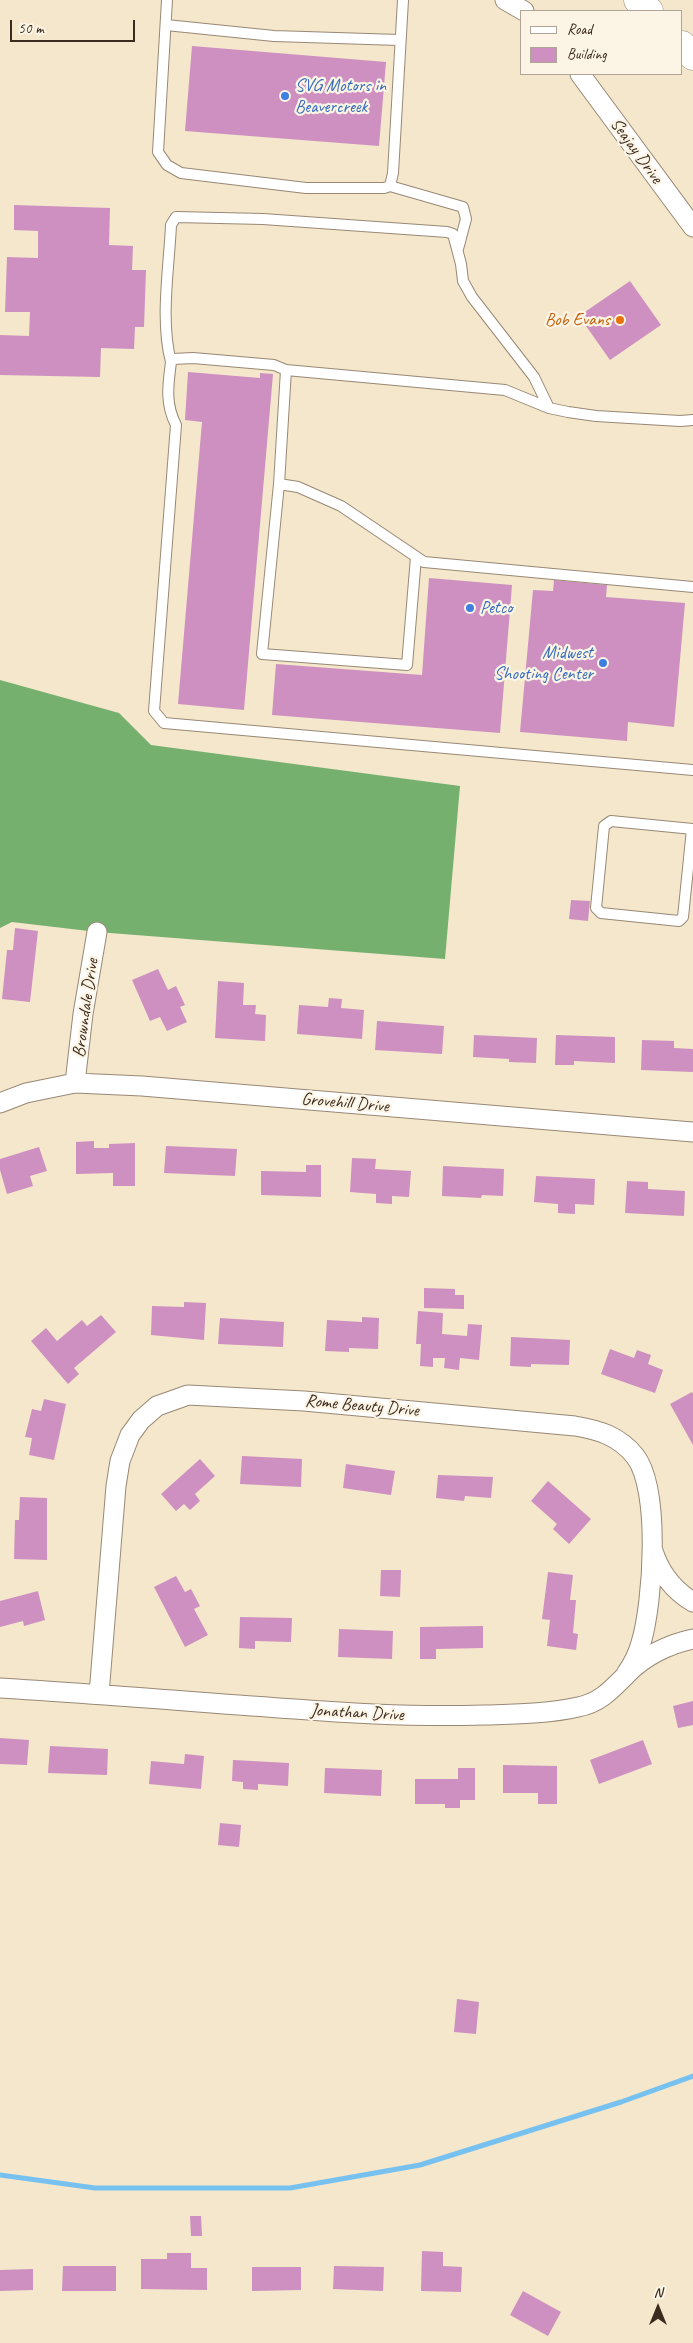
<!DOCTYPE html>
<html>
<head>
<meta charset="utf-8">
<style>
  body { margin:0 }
  #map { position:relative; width:693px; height:2343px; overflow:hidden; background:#f4e7cc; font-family:Caveat,sans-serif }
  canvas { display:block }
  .legend { position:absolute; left:520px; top:10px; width:162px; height:65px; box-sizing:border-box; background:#fcf5e5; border:1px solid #afa495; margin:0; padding:6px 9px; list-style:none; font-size:15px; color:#3b2a1e }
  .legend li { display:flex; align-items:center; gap:10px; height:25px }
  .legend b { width:25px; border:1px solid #afa495 }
  .north { position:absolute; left:633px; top:2283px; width:50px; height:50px; -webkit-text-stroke:4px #fcf5e5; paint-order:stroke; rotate:0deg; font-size:14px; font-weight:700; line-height:20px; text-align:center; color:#3b2a1e }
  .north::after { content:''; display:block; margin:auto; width:18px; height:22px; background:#3b2a1e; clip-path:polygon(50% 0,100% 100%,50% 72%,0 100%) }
  .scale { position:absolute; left:10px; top:20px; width:125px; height:22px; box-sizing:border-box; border:2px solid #3b2a1e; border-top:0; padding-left:6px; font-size:15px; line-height:18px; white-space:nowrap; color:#3b2a1e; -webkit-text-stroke:4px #fcf5e5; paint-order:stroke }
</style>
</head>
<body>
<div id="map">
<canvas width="693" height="2343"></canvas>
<ul class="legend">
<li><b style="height:6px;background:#fff"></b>Road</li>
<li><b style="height:14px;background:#ce90c0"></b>Building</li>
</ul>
<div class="north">N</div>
<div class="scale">50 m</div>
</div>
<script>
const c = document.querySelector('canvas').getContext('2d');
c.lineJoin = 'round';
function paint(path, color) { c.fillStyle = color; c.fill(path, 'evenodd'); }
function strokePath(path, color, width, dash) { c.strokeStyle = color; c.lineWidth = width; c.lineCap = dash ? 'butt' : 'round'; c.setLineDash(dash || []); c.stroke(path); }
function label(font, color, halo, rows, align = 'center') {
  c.font = font + ' Caveat,sans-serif'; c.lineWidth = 4.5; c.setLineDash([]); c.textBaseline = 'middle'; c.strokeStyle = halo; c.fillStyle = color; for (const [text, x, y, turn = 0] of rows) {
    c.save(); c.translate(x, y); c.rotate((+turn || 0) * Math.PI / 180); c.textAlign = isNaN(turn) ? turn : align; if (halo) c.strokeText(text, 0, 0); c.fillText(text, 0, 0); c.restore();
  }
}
paint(new Path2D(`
  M0,680l119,33 32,32 309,41 -15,173 -348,-27 -85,-10 -12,6z`), '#76b06f');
strokePath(new Path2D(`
  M0,2175l95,13h195l130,-23 201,-63 72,-26`), '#77c1f0', 5);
paint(new Path2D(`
  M192,46l194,16 -7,84 -194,-15z
  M14,205l96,3 -1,37 24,1 -1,24h14l-2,57h-9l-1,22 -33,-1 -1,29 -100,-2v-40l29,1 1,-24h-25l2,-55 31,1v-27l-24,-1z
  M630,281l31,44 -51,35 -31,-44z
  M188,372l72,6v-5l13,1 -29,336 -66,-6 24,-282 -17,-2z
  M429,578l83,7 -12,148 -228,-18 4,-51 146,11z
  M554,580l53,5 -1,12 79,6 -11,124 -46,-5 -1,19 -107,-9 13,-142 20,1z
  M571,900l19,1 -2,20 -19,-2z
  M15,928l23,3 -8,71 -28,-3 5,-49h6z
  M158,969l10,21 8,-4 9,19 -5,2 7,15 -20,9 -7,-14 -10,4 -18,-41z
  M218,981l26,2 -1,22h13l-1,9 11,1 -1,26 -50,-3z
  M329,998l13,1 -1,9 23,2 -2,29 -65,-5 2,-29 29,2z
  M377,1021l67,5 -2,28 -67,-4z
  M474,1035l63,3 -1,25 -27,-1v-3l-36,-2z
  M556,1035l59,2v26l-41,-2v4h-19z
  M642,1040l32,1v7l19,1v23l-52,-2z
  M94,1141v7h15v-4l26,-1v43h-22v-13l-37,1v-32z
  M166,1146l71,3 -2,27 -71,-3z
  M39,1147l8,24 -17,5 3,10 -26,8 -7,-24v-11z
  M352,1158l24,1 -1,10 36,2 -2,26 -17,-1v8l-16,-1v-9l-26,-2z
  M306,1165h15v32l-60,-2v-24l45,1z
  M443,1166l61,3 -1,27 -21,-1 -1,3 -39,-2z
  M536,1176l59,3 -1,26 -19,-1v10l-17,-1v-9l-24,-2z
  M627,1181l21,1v7l37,2 -1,25 -59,-3z
  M424,1288l31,1v6h9v14l-40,-1z
  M184,1302l22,1 -2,37 -53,-5 1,-29 32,1z
  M418,1311l25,2 -1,21 25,2 1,-12 14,1 -3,35 -19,-2 -1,12 -15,-2 1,-10h-12v9l-13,-1 1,-22h-5z
  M101,1315l15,17 -42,36 5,6 -11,10 -37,-43 15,-13 11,13 25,-21 5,6z
  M362,1317l17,1 -1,31 -29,-1v4l-24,-1 2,-31 35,2z
  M220,1318l64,4 -1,25 -65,-3z
  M511,1337l59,3 -1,25 -38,-1v3l-21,-1z
  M610,1349l24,9 3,-8 14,5 -3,9 15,6 -8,23 -54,-19z
  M692,1392l1,2v51l-23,-41z
  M44,1399l22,5 -12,56 -25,-5 3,-17 -7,-1 7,-28 9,2z
  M242,1456l60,3 -1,28 -61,-3z
  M200,1459l15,17 -20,18 5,7 -10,9 -6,-6 -8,7 -15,-17z
  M346,1464l49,7 -4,24 -48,-7z
  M438,1475l55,2 -2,21 -26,-2 -1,5 -28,-3z
  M548,1481l43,38 -22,25 -16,-15 4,-5 -26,-23z
  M20,1497l27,1v62l-33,-1 1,-39h4z
  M381,1570h20l-1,27 -20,-1z
  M548,1572l25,3 -3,25h6l-3,33 5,1 -2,16 -29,-4 3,-26 -8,-1z
  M176,1576l9,16 6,-3 9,17 -6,3 14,26 -23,12 -31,-60z
  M38,1591l7,29 -21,6 -1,-5 -23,6v-26z
  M240,1617l52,1 -1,24 -36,-1v8l-16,-1z
  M483,1626v22l-47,1v10h-16v-32z
  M339,1629l54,2 -1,28 -54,-2z
  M693,1701v24l-15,3 -5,-22z
  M0,1738l29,2 -2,25 -27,-1z
  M643,1740l9,24 -53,20 -9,-24z
  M50,1746l58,3 -1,26 -59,-2z
  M185,1754l19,2 -3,33 -52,-5 2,-23 33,3z
  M233,1760l56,3 -1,23 -30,-2v6l-15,-1v-7l-11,-1z
  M503,1765l54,1v38h-19v-11h-35z
  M325,1768l57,2 -1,26 -57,-3z
  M458,1768h17v32h-15v8h-15v-4h-30v-25h43z
  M220,1823l21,2 -2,22 -21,-2z
  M457,1999l22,3 -3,32 -22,-2z
  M190,2216h11l1,20h-11z
  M422,2251l21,1v14l19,1 -1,25 -40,-1z
  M167,2253h24v15h16v22l-66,-1v-30h26z
  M63,2266h53v25h-54z
  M334,2266l50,1 -1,24 -50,-2z
  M252,2267h49v23l-49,1z
  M33,2269v21l-33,1v-21z
  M523,2291l38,21 -13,24 -38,-21z`), '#ce90c0');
const lane = new Path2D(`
  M167,0l-9,152 9,13 14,8 125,15h78l6,-2 3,-13 10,-173
  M166,25l108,11 125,4
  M390,186l73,21 3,12 -8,30
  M171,362c-11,-41 -2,-94 0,-137l5,-8 87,2 184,13 6,2 8,30 2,17 9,16 62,80 15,31
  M286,370l-12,-5 -81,-7 -20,1 -2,3c-3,23 -6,42 5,63l-22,286 10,12 529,47
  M279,484l19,3 43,19 83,56 269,25
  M416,557l-9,108 -145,-11 17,-170 7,-114 219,20 44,18 19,4 28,4 84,5 13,-1
  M692,829l-9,88 -4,4 -78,-8 -5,-5 8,-82 7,-5 82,8`);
const street = new Path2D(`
  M505,0l19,11
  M580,74l113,153
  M75,1083l8,-69 14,-82
  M0,1103l26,-10 49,-10 67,3 551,46
  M653,1551c7,22 20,39 40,51
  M0,1688c98,6 196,14 295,21 63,5 125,8 189,6 31,-1 64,-1 94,-8 22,-4 34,-18 49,-33 17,-18 42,-30 66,-35
  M99,1694l17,-208 4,-25 10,-26 11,-15 16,-14 31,-11 116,6 271,25c24,4 44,10 60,30 26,33 18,147 6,187 -3,11 -8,21 -15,31`);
const highway = new Path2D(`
  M638,0l11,11
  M682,45l11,11`);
strokePath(lane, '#988875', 12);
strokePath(street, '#988875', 21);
strokePath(highway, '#988875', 29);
strokePath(lane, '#fff', 10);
strokePath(street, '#fff', 19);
strokePath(highway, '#fff', 28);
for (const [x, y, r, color] of [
  [285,96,5,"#3f7fe0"],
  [620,320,5,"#e8710a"],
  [470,608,5,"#3f7fe0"],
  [603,663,5,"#3f7fe0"]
]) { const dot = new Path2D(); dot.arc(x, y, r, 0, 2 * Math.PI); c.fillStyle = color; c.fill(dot); strokePath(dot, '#fcf5e5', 2); }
label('18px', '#366cbe', '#fcf5e5', [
  ["SVG Motors in",295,86],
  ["Beavercreek",295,107],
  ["Petco",480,608],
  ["Midwest",593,653,"right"],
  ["Shooting Center",593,674,"right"]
], 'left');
label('18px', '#3b2a1e', '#fcf5e5', [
  ["Seajay Drive",636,151,54],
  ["Browndale Drive",86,1008,-82],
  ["Grovehill Drive",345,1103,5],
  ["Rome Beauty Drive",362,1406,5],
  ["Jonathan Drive",357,1713,3]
]);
label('18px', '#c56008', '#fcf5e5', [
  ["Bob Evans",610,320]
], 'right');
</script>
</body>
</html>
